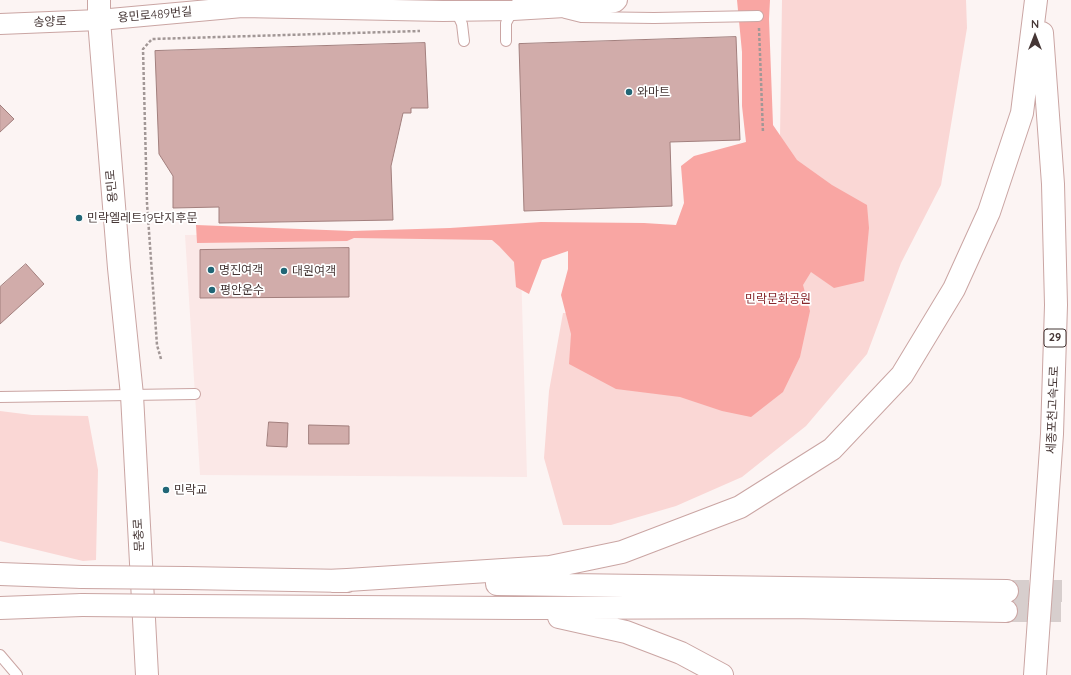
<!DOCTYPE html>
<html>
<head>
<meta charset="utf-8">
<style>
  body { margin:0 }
  #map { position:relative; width:1071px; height:675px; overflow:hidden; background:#fcf4f3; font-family:Quicksand,sans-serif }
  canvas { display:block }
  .north { position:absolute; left:1015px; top:16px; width:40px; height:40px; -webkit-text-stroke:3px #fff; paint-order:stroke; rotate:0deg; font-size:11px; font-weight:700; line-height:16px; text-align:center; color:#453635 }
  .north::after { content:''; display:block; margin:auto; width:14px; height:18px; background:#453635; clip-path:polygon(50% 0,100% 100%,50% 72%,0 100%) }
</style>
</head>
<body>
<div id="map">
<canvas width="1071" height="675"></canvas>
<div class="north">N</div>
</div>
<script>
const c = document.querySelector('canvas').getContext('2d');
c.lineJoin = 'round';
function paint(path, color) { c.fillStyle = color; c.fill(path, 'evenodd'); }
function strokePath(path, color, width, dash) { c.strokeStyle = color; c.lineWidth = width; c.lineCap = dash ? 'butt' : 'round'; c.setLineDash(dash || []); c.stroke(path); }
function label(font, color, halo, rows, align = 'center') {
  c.font = font + ' Quicksand,"Noto Sans KR",sans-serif'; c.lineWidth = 3.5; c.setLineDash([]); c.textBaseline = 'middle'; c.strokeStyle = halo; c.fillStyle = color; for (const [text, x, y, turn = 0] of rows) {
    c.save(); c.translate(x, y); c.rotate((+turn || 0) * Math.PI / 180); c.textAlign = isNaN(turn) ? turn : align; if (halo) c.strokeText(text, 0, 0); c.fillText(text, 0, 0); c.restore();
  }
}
paint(new Path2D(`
  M520,233l7,244 -327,-2 -15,-240z`), '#fbe8e7');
paint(new Path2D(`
  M782,0h184l1,28 -26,157 -40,78 -34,91 -61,72 -64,51 -66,29 -65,19h-48l-19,-67 5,-67 14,-78 53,2 164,-178z
  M0,411l32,4 56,1 10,54 -2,90 -13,1 -83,-20z`), '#fad7d5');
paint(new Path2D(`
  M737,0h33l-1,19 4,106 24,35 35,25 35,20 2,23 -5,53 -30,7 -23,-16 -8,13 7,26 -10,46 -17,35 -32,25 -29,-6 -42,-14 -64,-8 -47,-25 2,-30 -10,-39 7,-26v-18l-26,9 -13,34 -13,-7 -2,-25 -15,-16 -7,-6 -138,-2 -7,3 -150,2 -1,-18 156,6 98,-3 91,-6 103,1 32,2 8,-22 -3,-37 13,-10 52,-14 -4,-36v-54z`), '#f9a6a3');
const building = new Path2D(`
  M736,37l4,103 -70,2 2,64 -148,5 -5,-167z
  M425,43l3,65h-17v5h-8l-12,53 2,54 -174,3v-16l-46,1v-32l-14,-22 -4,-103z
  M0,105l14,14 -14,13z
  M349,248v49l-149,1v-48z
  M26,264l18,20 -44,40v-37z
  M269,422l19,1 -1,24 -20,-1z
  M309,425l40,1v18h-40z`);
paint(building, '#d1acaa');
strokePath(building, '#a27f7d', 1);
strokePath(new Path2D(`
  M1007,591h64
  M1006,611h65`), '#d7cecd', 22, [22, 11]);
const service = new Path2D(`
  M456,11l6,13 2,17
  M565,13l16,4 73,1 104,-2
  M506,41v-18l7,-13
  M0,397l195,-3
  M0,655l17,20`);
const minor = new Path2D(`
  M0,24l99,-4 143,-13 201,4 70,-1 86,-5 16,-3 2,-2`);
const tertiary = new Path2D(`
  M99,0v20l20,248 13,127 15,280`);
const motorway = new Path2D(`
  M0,574l82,3
  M186,578l161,3
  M332,581l218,-14 72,-15 118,-45 92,-58 70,-74 52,-86 35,-77 33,-99 14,-113
  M497,584l510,7
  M186,606l331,2 273,-1 216,4
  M0,608l82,-3
  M559,617l67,15 55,21 41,22
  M1035,675l17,-241 4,-129 -3,-121 -11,-151`);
strokePath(service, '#caa5a3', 12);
strokePath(minor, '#caa5a3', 22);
strokePath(tertiary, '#caa5a3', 24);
strokePath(motorway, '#caa5a3', 24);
strokePath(new Path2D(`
  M759,28l4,105
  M161,359l-4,-14 -10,-142 -4,-154 9,-10 268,-8`), '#a29796', 2.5, [3, 2]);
strokePath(service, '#fff', 10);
strokePath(minor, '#fff', 20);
strokePath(tertiary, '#fff', 22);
strokePath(motorway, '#fff', 22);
const motorwayBridge = new Path2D(`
  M82,577l104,1
  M82,605l104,1`);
strokePath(motorwayBridge, '#caa5a3', 24, []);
strokePath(motorwayBridge, '#fff', 22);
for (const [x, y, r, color] of [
  [629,92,4,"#216676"],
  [79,218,4,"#216676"],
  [211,270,4,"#216676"],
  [284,271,4,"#216676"],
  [212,290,4,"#216676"],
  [166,490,4,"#216676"]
]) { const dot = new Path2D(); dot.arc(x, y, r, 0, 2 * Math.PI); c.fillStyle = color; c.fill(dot); strokePath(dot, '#fff', 1.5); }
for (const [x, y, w] of [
  [1055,338,22]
]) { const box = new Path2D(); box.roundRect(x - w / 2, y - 9, w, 18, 3); c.fillStyle = '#fff'; c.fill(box); strokePath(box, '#453635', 1); }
label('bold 11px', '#453635', null, [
  ["29",1055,338]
]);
label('12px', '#453635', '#fff', [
  ["용민로489번길",155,15,-5],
  ["송양로",50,22,-2],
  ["용민로",112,186,-95],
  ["세종포천고속도로",1053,410,-88],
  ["문충로",139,535,-93]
]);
label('12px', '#453635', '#fff', [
  ["와마트",637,92],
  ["민락엘레트19단지후문",87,218],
  ["명진여객",219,270],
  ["대원여객",292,271],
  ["평안운수",220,290],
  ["민락교",174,490]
], 'left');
label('12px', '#87282d', '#fff', [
  ["민락문화공원",778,299]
]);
</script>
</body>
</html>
